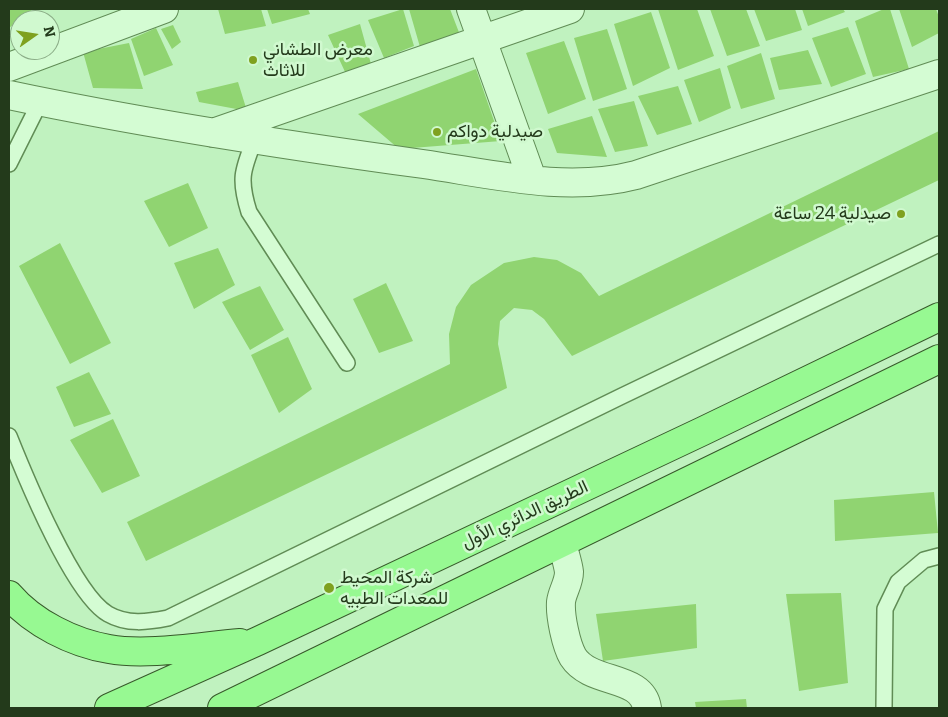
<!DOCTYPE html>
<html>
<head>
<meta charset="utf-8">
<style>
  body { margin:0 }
  #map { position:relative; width:948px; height:717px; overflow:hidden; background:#c0f2bf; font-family:Bitter,serif }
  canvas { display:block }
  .frame { position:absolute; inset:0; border:10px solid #233a1b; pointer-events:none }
  .north { position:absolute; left:10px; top:10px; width:50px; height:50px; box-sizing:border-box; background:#d0f9cf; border:1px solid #8bad87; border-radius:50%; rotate:77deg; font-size:14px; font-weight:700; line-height:20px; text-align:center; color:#233a1b }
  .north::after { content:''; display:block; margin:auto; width:18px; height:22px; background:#7fa11f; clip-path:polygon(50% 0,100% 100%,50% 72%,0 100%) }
</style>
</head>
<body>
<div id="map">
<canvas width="948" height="717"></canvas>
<div class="frame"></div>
<div class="north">N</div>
</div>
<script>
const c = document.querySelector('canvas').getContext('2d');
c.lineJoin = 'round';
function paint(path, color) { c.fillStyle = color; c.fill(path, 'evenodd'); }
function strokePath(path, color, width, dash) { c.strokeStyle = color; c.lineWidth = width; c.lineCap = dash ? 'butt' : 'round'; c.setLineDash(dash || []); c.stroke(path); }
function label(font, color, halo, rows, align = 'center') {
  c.font = font + ' Bitter,Vazirmatn,serif'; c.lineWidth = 5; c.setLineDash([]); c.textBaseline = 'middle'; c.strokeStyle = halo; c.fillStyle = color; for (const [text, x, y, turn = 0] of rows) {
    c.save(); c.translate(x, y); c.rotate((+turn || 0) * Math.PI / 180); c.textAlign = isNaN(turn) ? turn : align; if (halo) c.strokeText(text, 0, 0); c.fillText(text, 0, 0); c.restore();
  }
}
paint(new Path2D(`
  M9,9h24l-24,19z
  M218,9h43l5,17 -41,8z
  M267,9h41l2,5 -38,10z
  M403,9l11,37 -30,12 -16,-38z
  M409,9h41l10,26 -40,12z
  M658,9h39l17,47 -36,14z
  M710,9h36l14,37 -33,10z
  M754,9h41l7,21 -36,11z
  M802,9h41l2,3 -37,14z
  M884,9h6l19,60 -36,8 -18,-56z
  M899,9h37l3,8v16l-27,14z
  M651,12l19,56 -37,18 -19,-62z
  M360,24l11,40 -25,10 -18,-39z
  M173,25l8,17 -9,7 -11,-20z
  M848,27l18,47 -35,13 -19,-49z
  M156,28l17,37 -29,11 -13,-37z
  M607,29l20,60 -34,12 -19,-63z
  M564,41l22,58 -38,15 -22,-61z
  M129,43l14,46 -50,-1 -10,-36z
  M808,50l14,34 -43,6 -9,-32z
  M761,53l14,46 -34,10 -14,-43z
  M720,68l11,40 -32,14 -15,-42z
  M476,69l25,72 -102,8 -41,-35z
  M238,82l9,29 -48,-9 -3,-10z
  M678,86l14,38 -35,11 -19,-39z
  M634,101l14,45 -33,6 -17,-43z
  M592,116l15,41 -50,-4 -9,-24z
  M939,131v49l-367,176 -28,-37 -12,-9 -18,-2 -14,13 -2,23 9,44 -361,173 -19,-39 323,-158 -1,-30 7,-27 15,-22 33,-22 30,-6 23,3 24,13 18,23z
  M188,183l20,45 -39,19 -25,-46z
  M60,243l51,100 -41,21 -51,-98z
  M218,248l17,37 -41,24 -20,-46z
  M386,283l27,58 -34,12 -26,-54z
  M260,286l24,44 -34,20 -28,-48z
  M288,337l24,52 -33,24 -28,-58z
  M89,372l22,42 -37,13 -18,-40z
  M113,419l27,57 -38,17 -32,-53z
  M934,492l4,41 -103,8 -1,-41z
  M841,593l7,90 -49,8 -13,-97z
  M696,604l1,44 -94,13 -7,-47z
  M746,699l1,9h-51l-1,-6z`), '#90d471');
const lane = new Path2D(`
  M254,141c-12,30 -15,39 -5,71l98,151
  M9,164l31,-62
  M9,436c16,40 65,159 99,178 19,11 40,8 60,4l454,-222 317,-152
  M884,708l1,-99 13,-27 26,-22 15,-4`);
const street = new Path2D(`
  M471,9l61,170
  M9,67l155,-58
  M9,95c137,29 275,50 414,69 69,10 144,29 213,11l303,-101
  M213,133l357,-124
  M562,543c2,9 6,20 7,29 0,11 -7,20 -8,30 -1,14 5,43 12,55 18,28 69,17 74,51`);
const primary = new Path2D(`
  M9,595c24,28 64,48 100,54 38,7 92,-3 131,-6
  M109,708l149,-67 445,-210 236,-114
  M222,708l717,-349`);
strokePath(lane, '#608c55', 18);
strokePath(street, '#608c55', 30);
strokePath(primary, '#37592a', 30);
strokePath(lane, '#d4fcd3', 15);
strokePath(street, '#d4fcd3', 28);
strokePath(primary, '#97f992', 28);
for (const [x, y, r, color] of [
  [253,60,5,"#7fa11f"],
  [437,132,5,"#7fa11f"],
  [901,214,5,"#7fa11f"],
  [329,588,6,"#7fa11f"]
]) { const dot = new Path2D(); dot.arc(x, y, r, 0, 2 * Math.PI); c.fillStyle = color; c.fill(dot); strokePath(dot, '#d0f9cf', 2); }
label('18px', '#233a1b', '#d0f9cf', [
  ["معرض الطشاني",263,50],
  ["للاثاث",263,71],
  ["صيدلية دواكم",447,132],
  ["صيدلية 24 ساعة",891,214,"right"],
  ["شركة المحيط",340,578],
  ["للمعدات الطبيه",340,599]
], 'left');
label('18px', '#233a1b', '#d0f9cf', [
  ["الطريق الدائري الأول",525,515,-25]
]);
</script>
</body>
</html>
